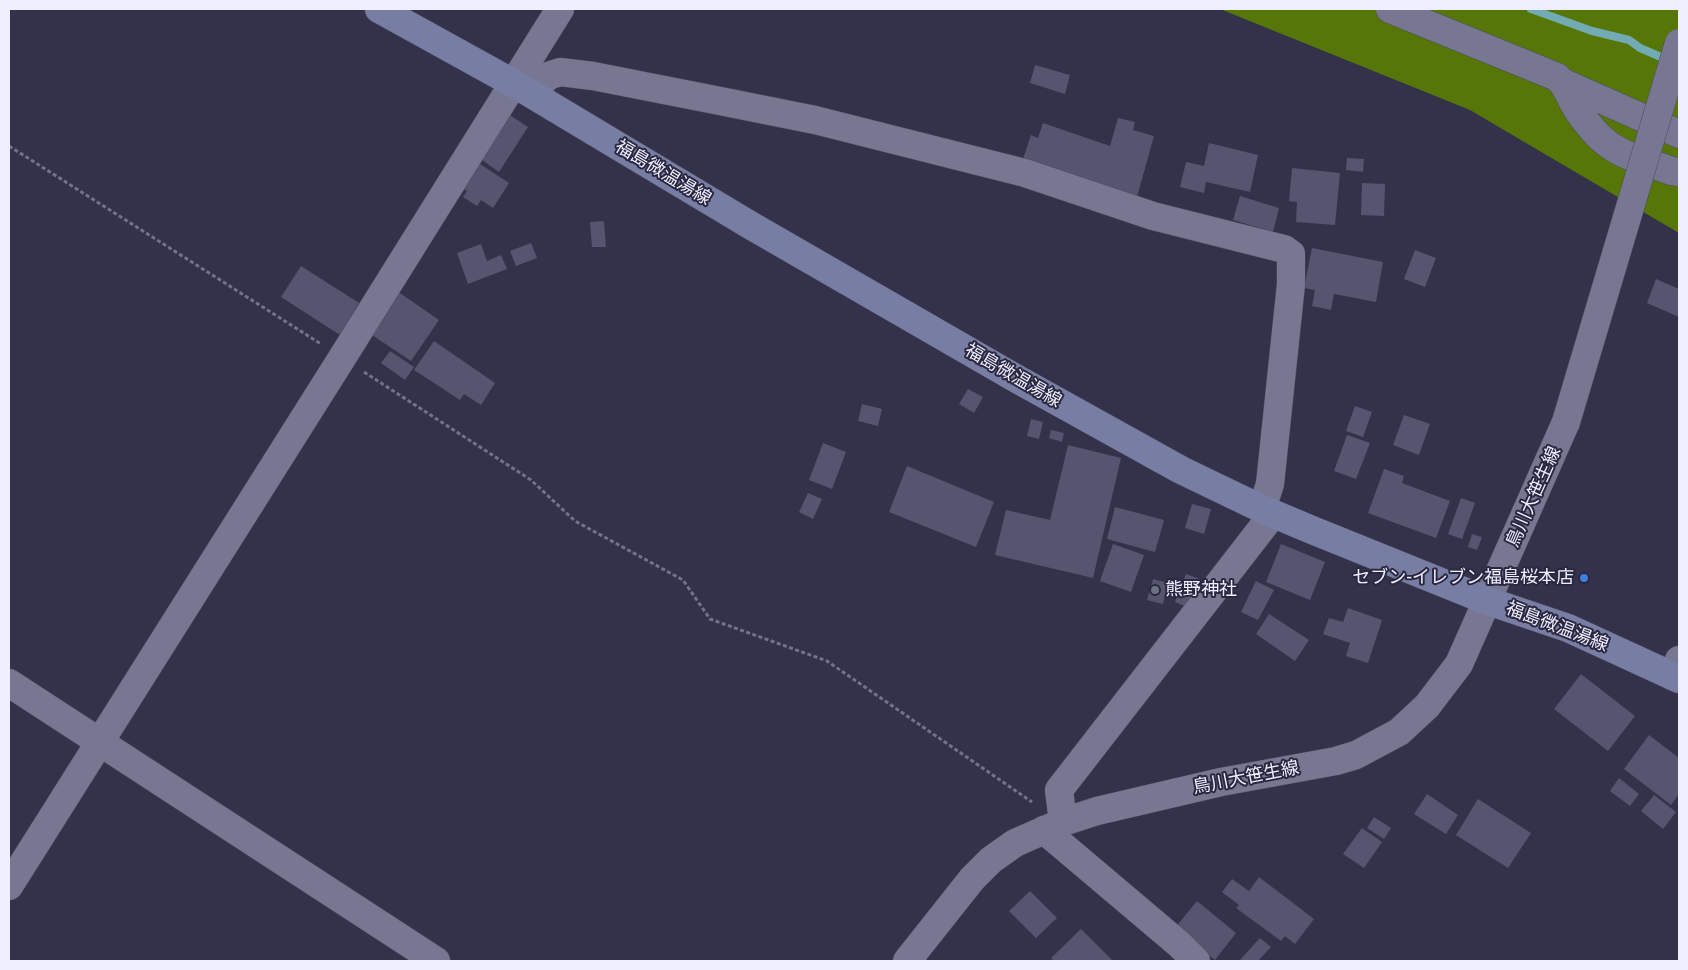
<!DOCTYPE html>
<html>
<head>
<meta charset="utf-8">
<style>
  body { margin:0 }
  #map { position:relative; width:1688px; height:970px; overflow:hidden; background:#34324a; font-family:"Noto Sans",sans-serif }
  canvas { display:block }
  .frame { position:absolute; inset:0; border:10px solid #eeeefe; pointer-events:none }
</style>
</head>
<body>
<div id="map">
<canvas width="1688" height="970"></canvas>
<div class="frame"></div>
</div>
<script>
const c = document.querySelector('canvas').getContext('2d');
c.lineJoin = 'round';
function paint(path, color) { c.fillStyle = color; c.fill(path, 'evenodd'); }
function strokePath(path, color, width, dash) { c.strokeStyle = color; c.lineWidth = width; c.lineCap = dash ? 'butt' : 'round'; c.setLineDash(dash || []); c.stroke(path); }
function label(font, color, halo, rows, align = 'center') {
  c.font = font + ' "Noto Sans","Noto Sans JP",sans-serif'; c.lineWidth = 4; c.setLineDash([]); c.textBaseline = 'middle'; c.strokeStyle = halo; c.fillStyle = color; for (const [text, x, y, turn = 0] of rows) {
    c.save(); c.translate(x, y); c.rotate((+turn || 0) * Math.PI / 180); c.textAlign = isNaN(turn) ? turn : align; if (halo) c.strokeText(text, 0, 0); c.fillText(text, 0, 0); c.restore();
  }
}
paint(new Path2D(`
  M1220,9h459v224l-209,-123z`), '#577608');
strokePath(new Path2D(`
  M1531,9l61,22 37,9 11,8 28,12`), '#73abb4', 8);
paint(new Path2D(`
  M1035,65l35,10 -5,19 -35,-11z
  M510,115l18,12 -29,45 -17,-12z
  M1118,118l17,4 -2,8 21,6 -17,61 -114,-38 8,-24 7,3 5,-15 67,23z
  M1209,143l49,12 -8,37 -44,-10 -2,11 -24,-6 6,-25 18,4z
  M1347,158l17,1 -1,13 -17,-2z
  M477,162l32,21 -16,25 -12,-8 -4,6 -14,-9 4,-6 -6,-4z
  M1292,168l48,5 -5,52 -39,-3 1,-20 -8,-1z
  M1362,183l23,1 -1,32 -23,-1z
  M1240,196l39,12 -6,24 -40,-12z
  M604,221l2,26h-14l-2,-25z
  M531,243l6,15 -21,8 -6,-15z
  M481,244l6,17 14,-6 6,14 -39,15 -11,-31z
  M1312,248l71,14 -7,40 -42,-8 -3,16 -19,-4 3,-16 -11,-2z
  M1415,250l21,8 -11,29 -21,-8z
  M301,266l58,37 -19,32 -59,-38z
  M1656,279l23,10v28l-32,-14z
  M394,289l45,31 -28,41 -45,-30z
  M434,341l61,42 -14,22 -17,-11 -4,6 -46,-30z
  M390,351l24,16 -9,13 -24,-17z
  M968,389l15,8 -9,16 -15,-9z
  M862,404l20,5 -4,17 -20,-5z
  M1355,406l17,6 -9,25 -17,-6z
  M1404,415l26,9 -11,31 -26,-10z
  M1031,419l12,3 -4,17 -12,-3z
  M1051,430l13,3 -2,9 -13,-4z
  M1347,435l23,8 -14,36 -22,-8z
  M823,443l23,9 -14,37 -23,-9z
  M1068,445l53,13 -28,120 -98,-23 11,-45 44,10z
  M907,466l87,36 -18,45 -87,-35z
  M1384,469l20,7 -2,7 48,18 -14,37 -68,-25z
  M808,493l14,6 -9,20 -14,-7z
  M1461,498l14,5 -13,36 -14,-5z
  M1192,504l19,5 -7,25 -19,-6z
  M1115,507l49,13 -9,32 -48,-13z
  M1472,534l10,3 -5,13 -9,-3z
  M1113,544l31,11 -13,37 -31,-11z
  M1281,544l44,18 -15,38 -44,-18z
  M1186,574l14,5 -11,29 -14,-6z
  M1153,579l15,4 -5,21 -16,-4z
  M1256,581l18,9 -16,30 -17,-8z
  M1348,608l34,12 -14,43 -22,-7 4,-13 -27,-9 6,-16 14,4z
  M1269,614l40,26 -14,21 -39,-27z
  M1581,674l54,42 -27,35 -54,-42z
  M1649,735l30,23v36l-8,11 -47,-36z
  M1619,778l20,16 -9,12 -20,-15z
  M1427,794l31,21 -12,19 -32,-20z
  M1654,795l22,17 -13,17 -22,-18z
  M1478,799l53,34 -23,35 -52,-33z
  M1374,817l17,11 -7,11 -17,-11z
  M1362,828l20,14 -18,26 -21,-14z
  M1259,877l55,42 -19,25 -10,-8 -4,5 -45,-33 3,-3 -17,-13 10,-13 17,12z
  M1030,891l27,27 -21,20 -27,-27z
  M1197,901l39,32 -21,27 -40,-32z
  M1081,929l32,32h-59l-3,-3z
  M1260,938l11,9 -13,14h-19z`), '#56546e');
const minor = new Path2D(`
  M1390,9l167,68c10,8 14,24 22,35 9,13 21,28 35,36 14,10 41,16 57,23l8,1
  M1564,83l115,51
  M531,93l17,-17 12,-4 33,4 122,24 100,20 210,53 128,43 131,33 7,5v30l-21,200 -8,25
  M1672,676l7,-16
  M9,683l427,278
  M1063,822l-4,-32 214,-276
  M1044,830l136,115 16,16
  M9,886l333,-528 218,-349`);
const tertiary = new Path2D(`
  M907,961l65,-82 19,-19 24,-17 48,-21 34,-11 124,-29 115,-21 20,-6 43,-23 28,-26 32,-42 107,-242`);
const secondary = new Path2D(`
  M379,9l134,74 237,142 267,154 164,91 81,39 50,21 176,71 80,27 111,51`);
strokePath(minor, '#4e4d61', 29);
strokePath(tertiary, '#4e4d61', 29);
strokePath(secondary, '#4e4d61', 29);
strokePath(new Path2D(`
  M9,146l312,198
  M364,372l167,108 44,41 108,59 27,39 117,42 205,141`), '#747288', 3, [4, 2.5]);
strokePath(minor, '#787792', 28);
strokePath(tertiary, '#787792', 28);
strokePath(secondary, '#787ea3', 28);
const tertiaryBridge = new Path2D(`
  M1566,422l113,-379`);
strokePath(tertiaryBridge, '#4e4d61', 29, []);
strokePath(tertiaryBridge, '#787792', 28);
for (const [x, y, r, color] of [
  [1584,578,5,"#3f7fe0"],
  [1155,590,5,"#6b7280"]
]) { const dot = new Path2D(); dot.arc(x, y, r, 0, 2 * Math.PI); c.fillStyle = color; c.fill(dot); strokePath(dot, '#2a2840', 2); }
label('18px', '#eeeefe', '#2a2840', [
  ["福島微温湯線",663,173,31],
  ["福島微温湯線",1013,376,30],
  ["鳥川大笹生線",1534,497,-66],
  ["福島微温湯線",1557,627,21],
  ["鳥川大笹生線",1246,778,-11]
]);
label('18px', '#eeeefe', '#2a2840', [
  ["セブン-イレブン福島桜本店",1574,578],
  ["熊野神社",1165,590,"left"]
], 'right');
</script>
</body>
</html>
